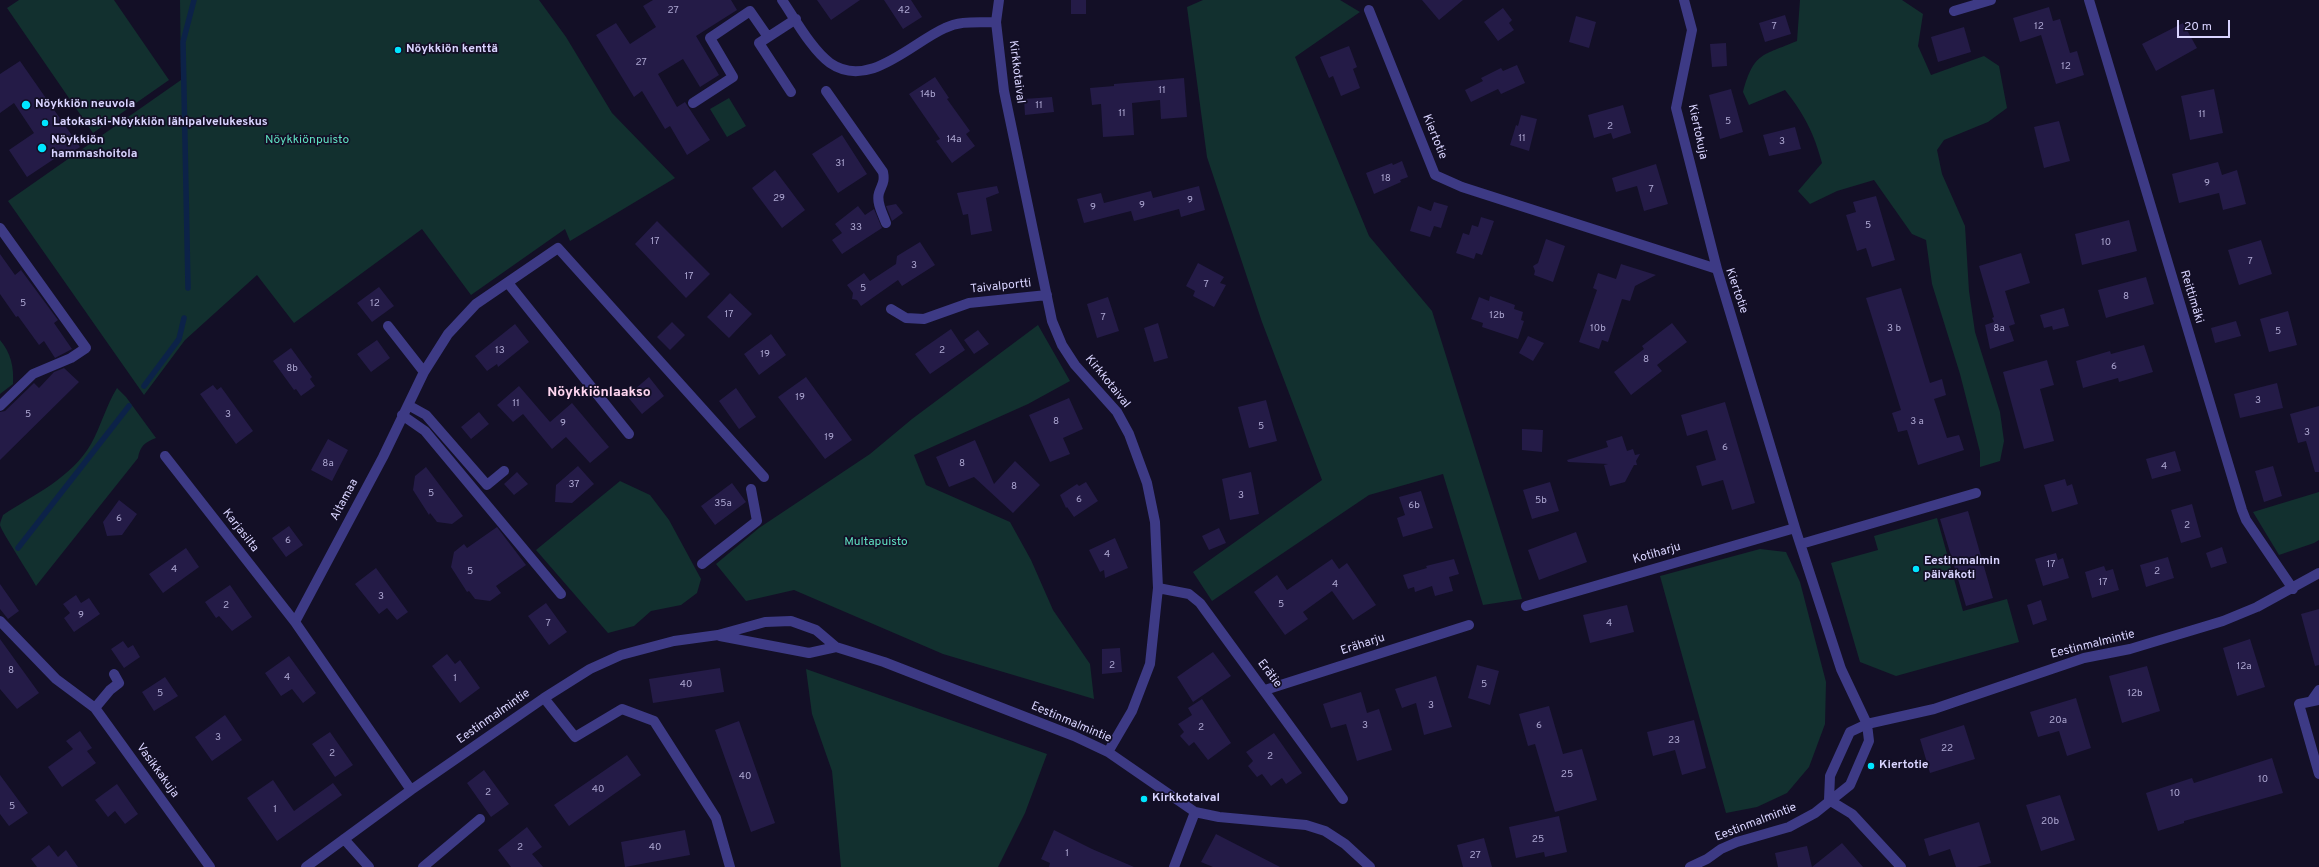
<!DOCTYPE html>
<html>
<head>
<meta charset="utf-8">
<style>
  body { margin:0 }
  #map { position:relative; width:2319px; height:867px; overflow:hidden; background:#130f26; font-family:Overpass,sans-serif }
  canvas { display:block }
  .scale { position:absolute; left:2177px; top:20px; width:53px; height:18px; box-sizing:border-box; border:2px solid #d9d4ff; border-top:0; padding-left:5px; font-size:12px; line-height:14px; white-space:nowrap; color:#d9d4ff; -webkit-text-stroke:3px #130f26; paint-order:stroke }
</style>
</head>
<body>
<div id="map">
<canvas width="2319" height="867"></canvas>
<div class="scale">20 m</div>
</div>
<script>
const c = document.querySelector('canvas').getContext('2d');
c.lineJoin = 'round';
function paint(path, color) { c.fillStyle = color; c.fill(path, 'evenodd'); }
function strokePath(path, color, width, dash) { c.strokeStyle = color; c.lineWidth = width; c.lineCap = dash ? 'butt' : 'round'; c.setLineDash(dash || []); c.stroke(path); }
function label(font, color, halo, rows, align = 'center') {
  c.font = font + ' Overpass,sans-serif'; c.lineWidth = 3.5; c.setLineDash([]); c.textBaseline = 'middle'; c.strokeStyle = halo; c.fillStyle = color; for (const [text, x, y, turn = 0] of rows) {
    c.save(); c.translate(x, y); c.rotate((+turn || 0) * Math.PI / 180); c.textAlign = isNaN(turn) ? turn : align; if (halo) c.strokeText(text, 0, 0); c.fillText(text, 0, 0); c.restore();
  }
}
paint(new Path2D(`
  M19,0h95l55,80 -76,53 -86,-125z
  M180,0h359l27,37 46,76 63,65 -105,63 -5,-12 -94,66 -49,-66 -128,94 -37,-48 -72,65 -41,55 -136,-194 173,-121z
  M1203,0h137l20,12 -65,45 74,179 63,75 90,288 -39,6 -40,-131 -74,21 -157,106 -19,-29 129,-92 -60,-158 -55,-165 -20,-150z
  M1800,0h102l21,14 -5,32 13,29 53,-19 15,10 8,42 -19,14 -44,18 -7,10 5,24 23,52 4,65 6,41 25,80 4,29 -4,20 -20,6v-15l-20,-78 -28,-90 -6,-44 -14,-6 -38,-54 -37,11 -27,13 -12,-13 24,-28c-8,-30 -18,-49 -37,-73l-36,15 -6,-13c11,-40 19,-36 54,-51z
  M729,98l17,28 -19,11 -17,-28z
  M1038,325l32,56 -42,23 -114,51 12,30 84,37 21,38 22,50 37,54 4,35 -151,-45 -149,-64 -48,11 -30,-37 43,-36 111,-74 42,-35z
  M0,340c11,13 14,27 13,44l-13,10z
  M117,388l9,9 30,41c-11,4 -16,8 -18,20l-102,128c-5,-10 -35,-55 -36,-61 0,-3 2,-7 3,-10 32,-21 68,-37 88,-71 10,-18 15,-38 26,-56z
  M620,481l30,14 19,25 32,59 -4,14 -16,12 -30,6 -17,15 -26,7 -72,-83z
  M2319,492v48l-5,3 -35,12 -26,-43z
  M1937,518l26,93 44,-12 12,43 -123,34 -36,-14 -29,-99 47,-13 -4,-14z
  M1760,549l26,3 14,30 26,100 -1,42 -16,43 -22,26 -30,14 -31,6 -66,-237z
  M806,669l241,85 -22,59 -27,54h-157l-9,-96 -20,-57z`), '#12302f');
strokePath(new Path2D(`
  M188,288l-5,-246 11,-42
  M144,386l35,-47 5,-21
  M18,548l111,-142`), '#0c2248', 5.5);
paint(new Path2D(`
  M653,0h78l6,10 -41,26 23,39 -19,12 -17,-28 -25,15 19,33 8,-5 25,38 -23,15 -17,-29 -5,3 -23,-38 -8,6 -38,-62 20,-12 14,21 26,-17 -13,-21z
  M817,0h43l-29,20z
  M884,0h27l11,17 -19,12z
  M1071,0h15v14h-15z
  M1422,0h41l-24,20z
  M2049,7l4,14 7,-2 10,34 7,-2 7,24 -28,9 -15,-49 -21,7 -7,-24z
  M1503,8l9,12 -3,3 5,7 -16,11 -14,-19z
  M1785,15l6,19 -26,8 -6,-19z
  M1576,16l20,6 -7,26 -20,-6z
  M2183,23l14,25 -41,23 -14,-27z
  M1964,27l7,25 -33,10 -7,-25z
  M1726,43l1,23 -15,1 -2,-23z
  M1349,46l8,21 -4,2 7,19 -19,8 -8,-20 -4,2 -9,-21z
  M20,61l60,86 -11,7 -3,-3 -39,26 -18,-27 25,-17 -20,-30 -14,10v-39z
  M1517,65l8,18 -24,11 -3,-5 -27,13 -6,-12 18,-9 -2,-3 20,-10 2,3z
  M935,77l14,21 -2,1 23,32 -4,3 9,12 -23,17 -16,-22 4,-2 -31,-45z
  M1184,78l3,39 -26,2 -1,-19 -28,3 2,32 -31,2 -2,-33 -9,1 -2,-17 24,-2v-2z
  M1731,89l12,43 -23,7 -11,-44z
  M2214,89l9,44 -33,7 -9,-44z
  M1052,97l2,15 -29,3 -1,-16z
  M1623,105l8,28 -18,6 -2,-6 -17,5 -6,-23z
  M1521,115l16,4 -8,32 -19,-6 6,-20 2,1z
  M2059,121l11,40 -26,7 -10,-41z
  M1795,127l6,22 -32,7 -6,-21z
  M842,135l25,39 -29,19 -26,-39z
  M1402,161l6,16 -8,3 1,2 -27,12 -8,-21 26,-10 1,2z
  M2218,162l4,13 15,-5 9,34 -23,6 -4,-17 -40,10 -7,-29z
  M1656,164l12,40 -24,7 -7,-25 -21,6 -4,-14z
  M775,170l30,40 -23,18 -30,-40z
  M997,186l2,7 -13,5 6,33 -21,4 -3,-21 -5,1 -6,-22z
  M1199,186l6,24 -24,7 -2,-8 -45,12 -3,-10 -47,12 -7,-24 24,-6 3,10 47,-12 2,7z
  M1876,196l19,64 -23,7 -6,-19 -9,3 -11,-36 10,-3 -3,-10z
  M1434,202l14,4 -7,22 -7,-2 -4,11 -20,-6 8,-25 13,5z
  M896,204l7,9 -11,8 -6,-15z
  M858,206l7,9 9,-6 8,19 -40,26 -10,-14 10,-7 -7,-9z
  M1481,217l13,4 -12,34 -6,-2 -2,6 -18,-6 7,-20 6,2 3,-10 6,2z
  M2129,220l8,31 -55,14 -7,-31z
  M657,221l53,53 -24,24 -51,-54z
  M1546,239l19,7 -12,36 -19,-7 1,-4 -2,-5 5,-3z
  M2261,240l11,34 -33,11 -11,-35z
  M920,242l15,23 -33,21 -4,-6 -37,26 -4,-6 -5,-1 1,-6 -6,-8 17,-12 6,8 26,-17 1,-8z
  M2021,253l9,30 -25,8 10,33 -6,2 5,15 -24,8 -5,-24 9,-3 -2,-4 2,-1 -15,-51z
  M0,254l15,21 6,-5 37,50 -4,3 18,26 -17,9 -11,-17 -5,4 -21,-29 -2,1 -16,-23z
  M1198,263l26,14 -4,6 6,2 -12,22 -21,-11 2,-5 -9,-5z
  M1621,264l35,11 -21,11 -5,15 -8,-2 -14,43 -6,-2 -3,9 -20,-7 18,-52 -4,-2 5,-15 18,6z
  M2146,277l8,27 -48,14 -8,-28z
  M379,287l15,19 -22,16 -15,-19z
  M1901,288l29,95 12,-4 4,16 -12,4 13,39 12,-3 5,15 -46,15 -11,-35 -9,2 -2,-7 -4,-12 9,-3 -35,-112z
  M730,293l22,21 -23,24 -22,-21z
  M1490,296l25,9 -1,4 9,3 -2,8 3,1 -6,18 -36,-12 1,-4 -12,-4 8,-22 10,4z
  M1108,297l11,34 -22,7 -10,-34z
  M2064,308l5,18 -16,4 -1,-4 -8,2 -4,-13z
  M2288,311l9,34 -28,7 -9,-33z
  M2236,321l5,15 -26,7 -4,-15z
  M672,322l13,13 -15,15 -13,-13z
  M1158,323l10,35 -14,4 -10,-34z
  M1672,323l15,19 -30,23 5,6 -31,24 -17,-23 30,-23 -2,-3z
  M515,324l14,18 -31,25 -1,-3 -10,7 -12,-15z
  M951,329l14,21 -35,24 -15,-20z
  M978,330l11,14 -15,10 -10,-14z
  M771,334l15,21 -27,20 -15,-21z
  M1528,336l16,7 -11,18 -14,-8z
  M377,340l13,18 -19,14 -14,-18z
  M2144,345l9,27 -34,10 -1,-4 -35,10 -7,-27 34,-10 1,3z
  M291,348l21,29 -2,2 5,7 -14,10 -5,-7 -2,1 -21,-29z
  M2047,360l7,25 -14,4 14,52 -30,8 -21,-77z
  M64,368l15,14 -79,78v-48l5,-1 29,-28 5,5 15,-16z
  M649,377l15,19 -22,18 -15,-18z
  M806,377l46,63 -27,19 -47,-62z
  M2277,383l6,25 -43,10 -6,-24z
  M213,385l4,5 4,-3 32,44 -17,13 -36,-50z
  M519,386l31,36 22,-19 37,44 -19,16 -24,-26 -14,12 -29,-35 -10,8 -16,-17z
  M736,388l20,29 -17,12 -20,-28z
  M1069,398l14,31 -20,9 7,16 -20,8 -21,-47z
  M1266,400l11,41 -28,7 -11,-41z
  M1725,402l30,101 -23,7 -9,-30 -21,6 -6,-20 20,-6 -9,-30 -20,6 -6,-21z
  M2319,406v66h-4l-9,-31 -8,2 -8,-29z
  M479,412l10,12 -18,15 -10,-12z
  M1522,429l21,1 -1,22 -20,-2z
  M1622,436l5,15 6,-2 2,6 5,-1 -4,7 1,4h-3l-9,17 -15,4 -6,-21 4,-1 -40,-2 -1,-2 41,-13 -2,-6z
  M328,439l20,11 -16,31 -21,-11z
  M975,440l19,44 21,-23 25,24 -27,28 -39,-36 -25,10 -13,-30z
  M2175,451l6,20 -29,8 -6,-20z
  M578,466l16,18 -22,19 -17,-1 1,-17z
  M2273,466l9,30 -18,6 -9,-31z
  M426,467l37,49 -11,8 -15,-2 -7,-9 -1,2 -16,-25 2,-14z
  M517,472l11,12 -14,11 -10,-11z
  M1251,472l8,42 -29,6 -8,-41z
  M2065,479l2,7 5,-2 6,20 -26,8 -8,-27z
  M1086,482l12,19 -24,16 -7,-10 -1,1 -6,-13 17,-11 2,2z
  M1550,482l9,29 -27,8 -9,-29z
  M732,483l14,19 -31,23 -14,-19z
  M1421,491l12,37 -30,9 -6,-19 8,-3 -6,-18z
  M119,500l18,14 -15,21 -15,1 -4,-14z
  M2192,504l9,33 -20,6 -10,-33z
  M1968,511l25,87 -27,8 -26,-87z
  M289,526l14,19 -17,12 -14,-19z
  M497,527l29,38 -30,21 5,7 -11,8 -15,-2 -6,-8 -2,1 -16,-25 3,-15 10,-8 3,4z
  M1219,528l7,15 -17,7 -7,-14z
  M1576,532l11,30 -48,18 -11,-30z
  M1115,538l13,30 -23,10 -1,-8 -4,2 -11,-22z
  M2222,547l5,16 -16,5 -5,-15z
  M186,548l13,19 -36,26 -14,-19z
  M2056,553l2,7 5,-2 6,20 -26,8 -8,-27z
  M2168,557l6,21 -28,9 -6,-22z
  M1332,559l7,10 8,-6 29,42 -23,15 -21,-29 -29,21 5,7 -23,16 -31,-43 23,-17 10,15z
  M1454,559l5,15 -10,3 4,14 -18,5 -3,-10 -17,6 -1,-5 -6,2 -5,-14 24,-7 -1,-2z
  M2104,566l2,5 7,-2 6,21 -27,8 -7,-26z
  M376,568l32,44 -11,8 -10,-12 -8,6 -24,-30z
  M0,584l19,27 -11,8 -8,-10z
  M230,585l22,32 -20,14 -13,-15 -3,2 -11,-16z
  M76,595l5,8 8,-5 11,16 -26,18 -10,-14 6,-5 -7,-9z
  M2041,600l6,20 -14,5 -6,-20z
  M546,603l21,29 -18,13 -21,-29z
  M1627,605l7,27 -44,11 -7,-28z
  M2319,609v56l-4,1 -14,-52z
  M0,639l39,54 -22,16 -17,-20z
  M2250,639l15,48 -28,9 -14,-48z
  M123,641l5,7 5,-3 7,12 -16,11 -13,-19z
  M1120,648l2,24 -20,2v-25z
  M1213,652l18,24 -38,26 -16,-25z
  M447,654l8,10 5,-4 20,28 -20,15 -28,-37z
  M289,656l27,37 -13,10 -11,-14 -11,7 -16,-23z
  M1477,665l22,6 -9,34 -22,-7z
  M2147,666l13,45 -38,12 -13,-47z
  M720,668l4,24 -71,11 -4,-24z
  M1436,676l16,51 -28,8 -8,-32 -14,5 -7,-19z
  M165,677l13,19 -24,15 -12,-19z
  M1361,692l6,21 12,-4 13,41 -35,11 -11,-37 -15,4 -8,-24z
  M2076,698l15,50 -24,8 -8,-25 -21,6 -8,-25z
  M1202,699l29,44 -23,17 -14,-18 -5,4 -9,-10 4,-4 -6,-8 14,-9 -4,-7z
  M1549,706l14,48 19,-5 15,51 -42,12 -20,-68 -7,2 -9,-32z
  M225,715l17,25 -30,21 -17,-24z
  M1694,720l12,48 -24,7 -7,-25 -22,6 -6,-24z
  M739,721l36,102 -24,9 -36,-102z
  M1964,725l11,34 -45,14 -10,-34z
  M80,731l12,17 -5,3 9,12 -34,24 -14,-20 25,-18 -7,-8z
  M330,732l23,33 -18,12 -23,-33z
  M1274,733l28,40 -16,11 -4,-6 -11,8 -9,-12 -5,3 -9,-11 5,-5 -7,-9z
  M627,755l14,20 -72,51 -15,-21z
  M2272,758l11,35 -99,28v2l-26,8 -12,-38 46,-15 2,5z
  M484,770l25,34 -18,13 -24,-34z
  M0,775l28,38 -19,13 -9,-12z
  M273,780l21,31 39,-28 9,12 -65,46 -30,-43z
  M117,784l21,30 -13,10 -10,-13 -7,6 -13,-17z
  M2060,795l15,45 -34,11 -15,-46z
  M1559,816l8,36 -22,5 -1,-5 -28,6 -7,-31z
  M1979,822l12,41 -14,4h-21l-6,-18 -21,7 -5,-17z
  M527,827l15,20 -10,7 11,13h-32l-13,-17z
  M685,830l5,25 -65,12 -4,-25z
  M1054,830l38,19 42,18h-85l1,-4 -9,-4z
  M1216,834l64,33h-67l-12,-5z
  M1484,838l8,29h-29l-6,-22z
  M1842,843l21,24h-85l-3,-14 32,-7 5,21z
  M49,845l9,12 8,-7 12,17h-41l-6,-8z`), '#241b47');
strokePath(new Path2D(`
  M782,0c13,19 30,50 48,63 39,27 81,-20 115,-35 16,-8 34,-5 51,-6
  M999,0l-3,22 8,69 48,230 10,24 13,20 42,47 12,22 18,49 8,39 3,66 -8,76 -18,47 -24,41
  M1684,0l8,30 -16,78 41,161
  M2089,0l153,510 4,10 47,69
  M1369,10l66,165 27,12 255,82 78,259 46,141 26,55 2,17 -19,44 -35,28 -26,14 -52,15 -16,7 -14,10 -17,8
  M1954,11l37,-11
  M826,91l57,81c2,10 -1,12 -4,21 -3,10 4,21 7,30
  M791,92l-32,-49 37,-24
  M693,103l40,-26 -23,-39 40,-27 18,26
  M0,228l86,120 -15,10 -38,16 -33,32
  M508,283l121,151
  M891,309l15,9 18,1 45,-16 78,-8
  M388,326l36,46
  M408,405l18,10 61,70 17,-14
  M402,415l23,16 136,163
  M165,456l130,166
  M1801,544l175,-51
  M702,564l55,-43 -6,-32
  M1158,588l31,6 11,9 143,196
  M1526,606l269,-78
  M0,621l56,58 39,29 115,159
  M720,636l89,17 27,-6
  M1265,690l204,-65
  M544,698l31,39 47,-28 32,12 62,97 14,49
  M2312,700l7,-10
  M2319,700l-20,4 20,70
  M95,708l15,-18 9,-7 -5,-9
  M411,790l-116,-168 88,-165 41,-85 24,-38 28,-30 82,-56 206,229
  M1829,800l1,-24 20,-44 17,-8 67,-15 150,-51 46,-9 93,-28 34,-14 62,-34
  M1829,800l23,14 49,53
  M344,839l25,28
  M306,867l105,-77 133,-92 46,-29 31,-14 53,-14 44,-6 47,-13 26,-1 25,9 20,17 48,15 190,74 34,16 87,60 24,5 87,8 19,6 20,13 25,23
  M423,867l57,-48
  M1174,867l21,-55`), '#3d3a85', 10);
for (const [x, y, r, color] of [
  [398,50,4,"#00e5ff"],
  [26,105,5,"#00e5ff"],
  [45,123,4,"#00e5ff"],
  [42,148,5,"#00e5ff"],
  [1916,569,4,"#00e5ff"],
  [1871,766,4,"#00e5ff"],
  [1144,799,4,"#00e5ff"]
]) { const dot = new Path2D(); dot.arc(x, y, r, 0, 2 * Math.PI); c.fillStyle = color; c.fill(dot); strokePath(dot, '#130f26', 1.5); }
label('10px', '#aca6d1', null, [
  ["27",673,11],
  ["42",904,11],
  ["7",1774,27],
  ["12",2039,27],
  ["27",641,63],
  ["12",2066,67],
  ["11",1162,91],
  ["14b",928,95],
  ["11",1039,106],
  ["11",1122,114],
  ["11",2202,115],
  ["5",1728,122],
  ["2",1610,127],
  ["11",1522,139],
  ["14a",954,140],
  ["3",1782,142],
  ["31",840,164],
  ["18",1386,179],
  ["9",2207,184],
  ["7",1651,190],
  ["29",779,199],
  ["9",1190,201],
  ["9",1142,206],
  ["9",1093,208],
  ["5",1868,226],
  ["33",856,228],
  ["17",655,242],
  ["10",2106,243],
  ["7",2250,262],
  ["3",914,266],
  ["17",689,277],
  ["7",1206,285],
  ["5",863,289],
  ["8",2126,297],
  ["5",23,304],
  ["12",375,304],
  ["17",729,315],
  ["12b",1497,316],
  ["7",1103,318],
  ["10b",1598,329],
  ["3 b",1894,329],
  ["8a",1999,329],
  ["5",2278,332],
  ["13",500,351],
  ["2",942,351],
  ["19",765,355],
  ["8",1646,360],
  ["6",2114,367],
  ["8b",292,369],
  ["19",800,398],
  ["3",2258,401],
  ["11",516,404],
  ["5",28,415],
  ["3",228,415],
  ["8",1056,422],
  ["3 a",1917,422],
  ["9",563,424],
  ["5",1261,427],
  ["3",2307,433],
  ["19",829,438],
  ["6",1725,448],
  ["8a",328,464],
  ["8",962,464],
  ["4",2164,467],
  ["37",574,485],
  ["8",1014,487],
  ["5",431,494],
  ["3",1241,496],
  ["6",1079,500],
  ["5b",1541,501],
  ["35a",723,504],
  ["6b",1414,506],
  ["6",119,519],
  ["2",2187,526],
  ["6",288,541],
  ["4",1107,555],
  ["17",2051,565],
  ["4",174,570],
  ["5",470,572],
  ["2",2157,572],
  ["17",2103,583],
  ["4",1335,585],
  ["3",381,597],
  ["5",1281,605],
  ["2",226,606],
  ["9",81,616],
  ["7",548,624],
  ["4",1609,624],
  ["2",1112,666],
  ["12a",2244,667],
  ["8",11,671],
  ["4",287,678],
  ["1",455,679],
  ["40",686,685],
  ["5",1484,685],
  ["5",160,694],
  ["12b",2135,694],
  ["3",1431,706],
  ["20a",2058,721],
  ["3",1365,726],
  ["6",1539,726],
  ["2",1201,728],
  ["3",218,738],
  ["23",1674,741],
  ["22",1947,749],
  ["2",332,754],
  ["2",1270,757],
  ["25",1567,775],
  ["40",745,777],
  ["10",2263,780],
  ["40",598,790],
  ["2",488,793],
  ["10",2175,794],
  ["5",12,807],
  ["1",275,810],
  ["20b",2050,822],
  ["25",1538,840],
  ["2",520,848],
  ["40",655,848],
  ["1",1067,854],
  ["27",1475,856]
]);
label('bold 12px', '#d9d4ff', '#130f26', [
  ["Nöykkiön kenttä",406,50],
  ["Nöykkiön neuvola",35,105],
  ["Latokaski-Nöykkiön lähipalvelukeskus",53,123],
  ["Nöykkiön",51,141],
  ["hammashoitola",51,155],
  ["Eestinmalmin",1924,562],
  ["päiväkoti",1924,576],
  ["Kiertotie",1879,766],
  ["Kirkkotaival",1152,799]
], 'left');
label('12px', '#d9d4ff', '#130f26', [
  ["Kirkkotaival",1016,72,83],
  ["Kiertokuja",1697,132,78],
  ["Kiertotie",1434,137,68],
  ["Taivalportti",1001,287,-6],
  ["Kiertotie",1736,291,71],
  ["Reittimäki",2191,297,73],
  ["Kirkkotaival",1107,382,51],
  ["Aitamaa",345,500,-62],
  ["Karjasilta",240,531,52],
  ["Kotiharju",1657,554,-16],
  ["Eräharju",1363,645,-18],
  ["Eestinmalmintie",2093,645,-14],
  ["Erätie",1269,674,53],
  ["Eestinmalmintie",494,717,-35],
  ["Eestinmalmintie",1071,723,23],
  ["Vasikkakuja",157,771,54],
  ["Eestinmalmintie",1756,823,-21]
]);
label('12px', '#5fe0c0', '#130f26', [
  ["Nöykkiönpuisto",307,141],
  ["Multapuisto",876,543]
]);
label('bold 14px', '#ffd6f0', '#130f26', [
  ["Nöykkiönlaakso",599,393]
]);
</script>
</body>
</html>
